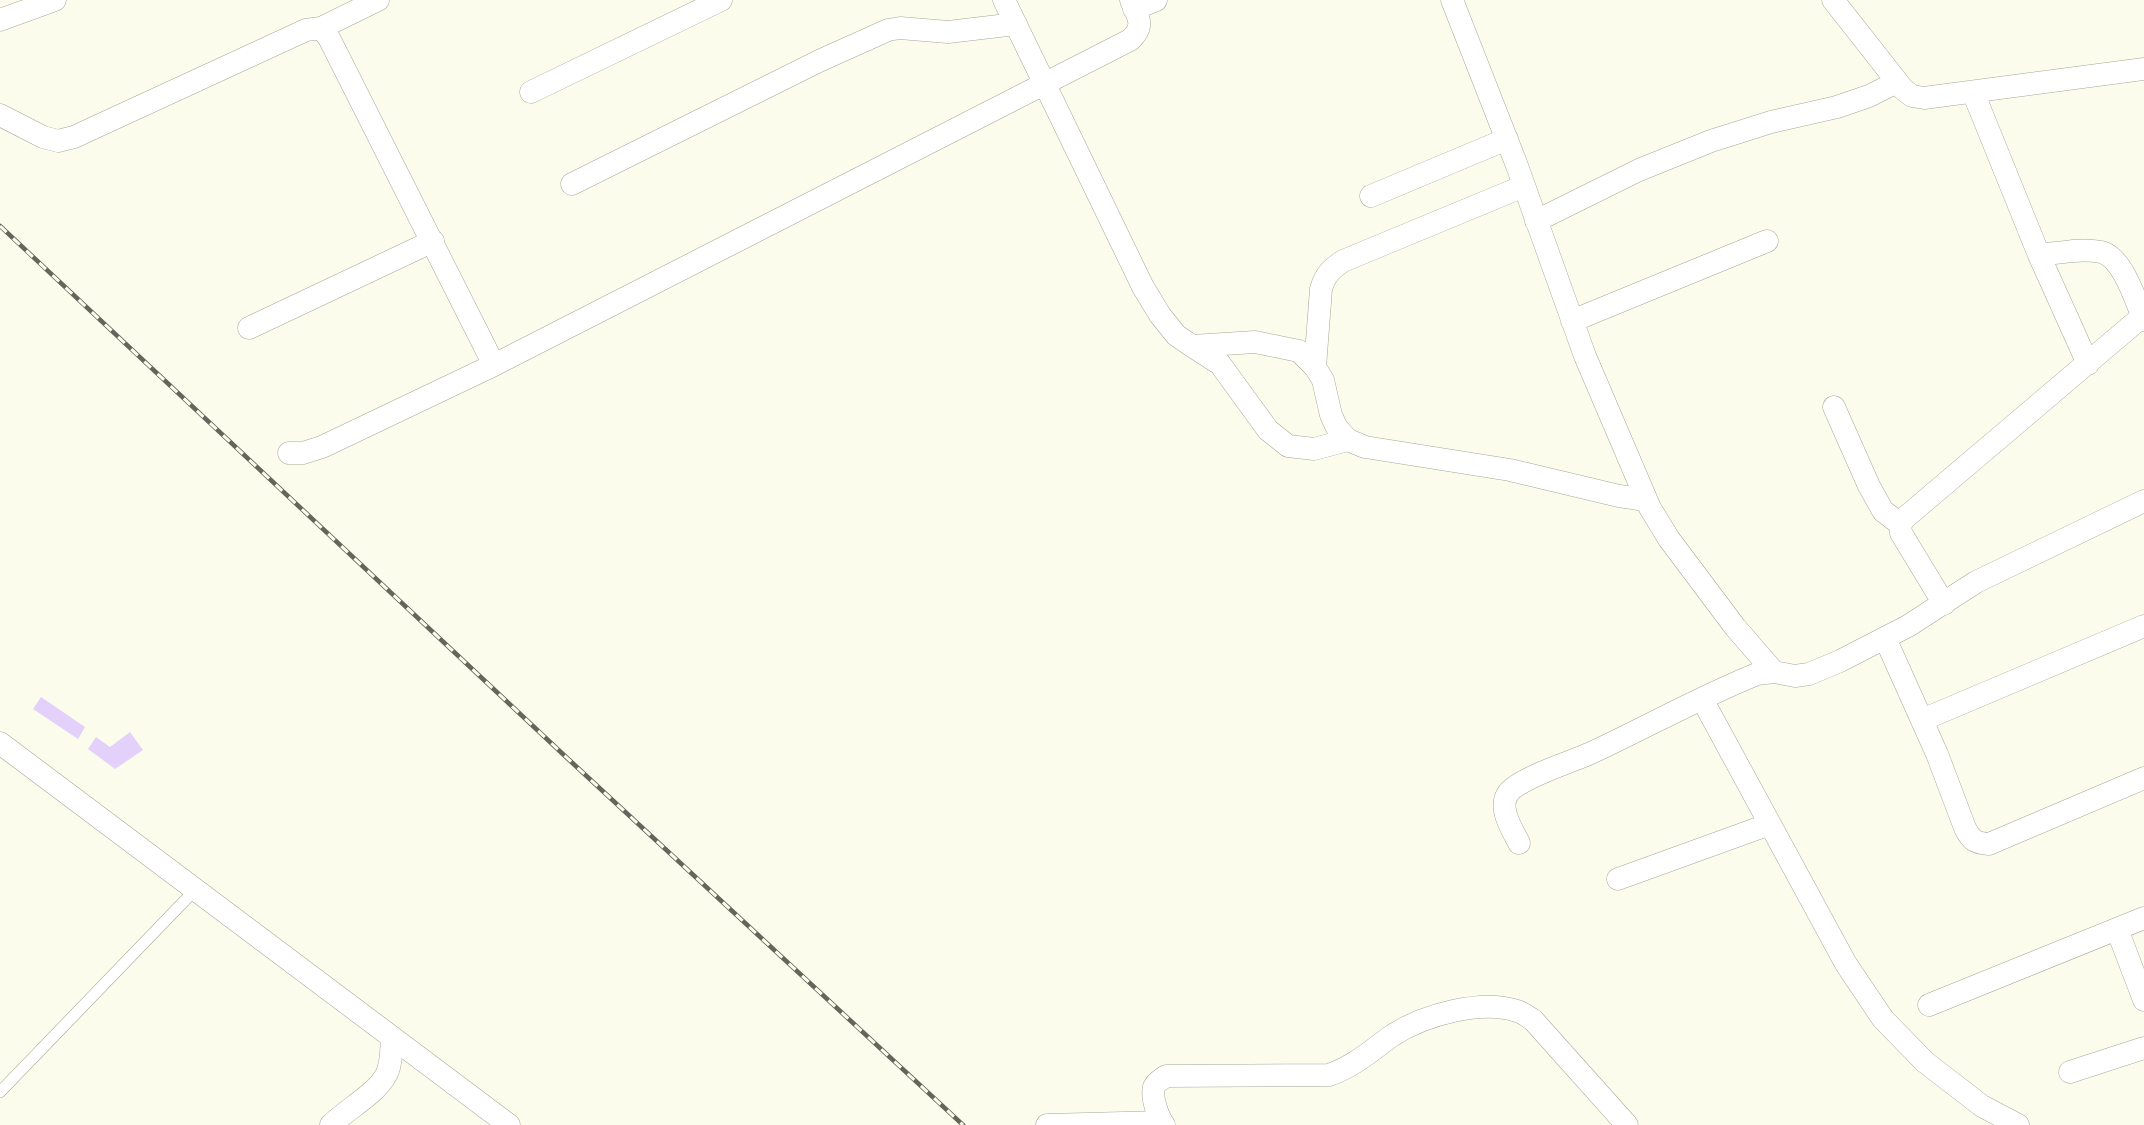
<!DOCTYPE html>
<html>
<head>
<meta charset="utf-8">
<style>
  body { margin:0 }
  canvas { display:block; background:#fcfcec }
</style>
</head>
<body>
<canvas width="2144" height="1125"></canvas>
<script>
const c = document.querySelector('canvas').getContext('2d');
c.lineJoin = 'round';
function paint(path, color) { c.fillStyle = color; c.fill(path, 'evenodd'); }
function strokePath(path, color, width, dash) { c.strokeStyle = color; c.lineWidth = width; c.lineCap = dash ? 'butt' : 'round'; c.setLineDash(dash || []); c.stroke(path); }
paint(new Path2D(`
  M41,697l44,30 -7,12 -45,-30z
  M130,732l13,18 -28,19 -27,-20 8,-12 14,10z`), '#e3d0fb');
const service = new Path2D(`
  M0,1092l195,-202`);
const minor = new Path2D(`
  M1004,0l139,287 17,28 16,20 16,11 63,-4 44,9 16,16 8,13 8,35 6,13 11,12 17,7 145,23 109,26 27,4
  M1452,0l64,163 69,193 65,152 19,31 66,88 39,45
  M1833,0l70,89 9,7 12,2 220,-29
  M1134,9l22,-9
  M0,20l55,-20
  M321,28l57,-28
  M531,92l190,-92
  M1973,92l66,163 49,109
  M0,115l43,22 15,4 16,-4 232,-107 15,-2 8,10 165,327
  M572,184l247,-123 69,-31 12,-2 48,4 68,-8
  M1371,196l136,-57
  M1536,221l103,-51 72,-29 60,-19 66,-15 32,-11 28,-14
  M2039,255c20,-2 42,-7 62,-3 22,5 35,50 43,68
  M1572,321l195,-80
  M249,328l184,-87
  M1192,346l28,18 48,66 20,16 26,3 34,-9
  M1315,367l6,-78c4,-14 10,-20 22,-28l181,-75
  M1834,407l35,79 14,25 17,13
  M289,453h14l19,-6 172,-82 636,-325c16,-15 8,-22 1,-40
  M1944,604l-43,-71 -1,-9 6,-7 238,-202
  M1885,638l52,116 28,74c6,12 10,15 24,16l155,-66
  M1702,699l144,265 37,55 42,43 57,44 36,19
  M1922,720l222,-94
  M1519,843c-7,-14 -22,-36 -10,-51 13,-15 62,-30 82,-39 56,-26 109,-56 166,-79l17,-2 21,4 14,-2 31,-13 68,-35 68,-44 168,-81
  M1618,879l152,-55
  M2117,929l27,71
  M1929,1005l215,-87
  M2070,1072l74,-24
  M331,1125c16,-16 45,-31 55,-50 6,-11 5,-26 6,-37
  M1047,1125l115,-3
  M1164,1125c-6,-8 -13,-28 -10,-38 2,-5 8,-8 12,-11l163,-1c24,-8 43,-25 64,-40 31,-20 88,-36 124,-24 5,1 11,6 16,9l94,105`);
const primary = new Path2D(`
  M0,743l509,382`);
strokePath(service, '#a7a798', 12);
strokePath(minor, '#a7a798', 23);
strokePath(primary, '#a7a798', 23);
strokePath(service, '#fff', 11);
strokePath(minor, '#fff', 22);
strokePath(primary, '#fff', 22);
const rail = new Path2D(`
  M0,226l566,531 397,368`);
strokePath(rail, '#65655c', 4.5);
strokePath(rail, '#fcfcec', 3, [9]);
</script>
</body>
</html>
